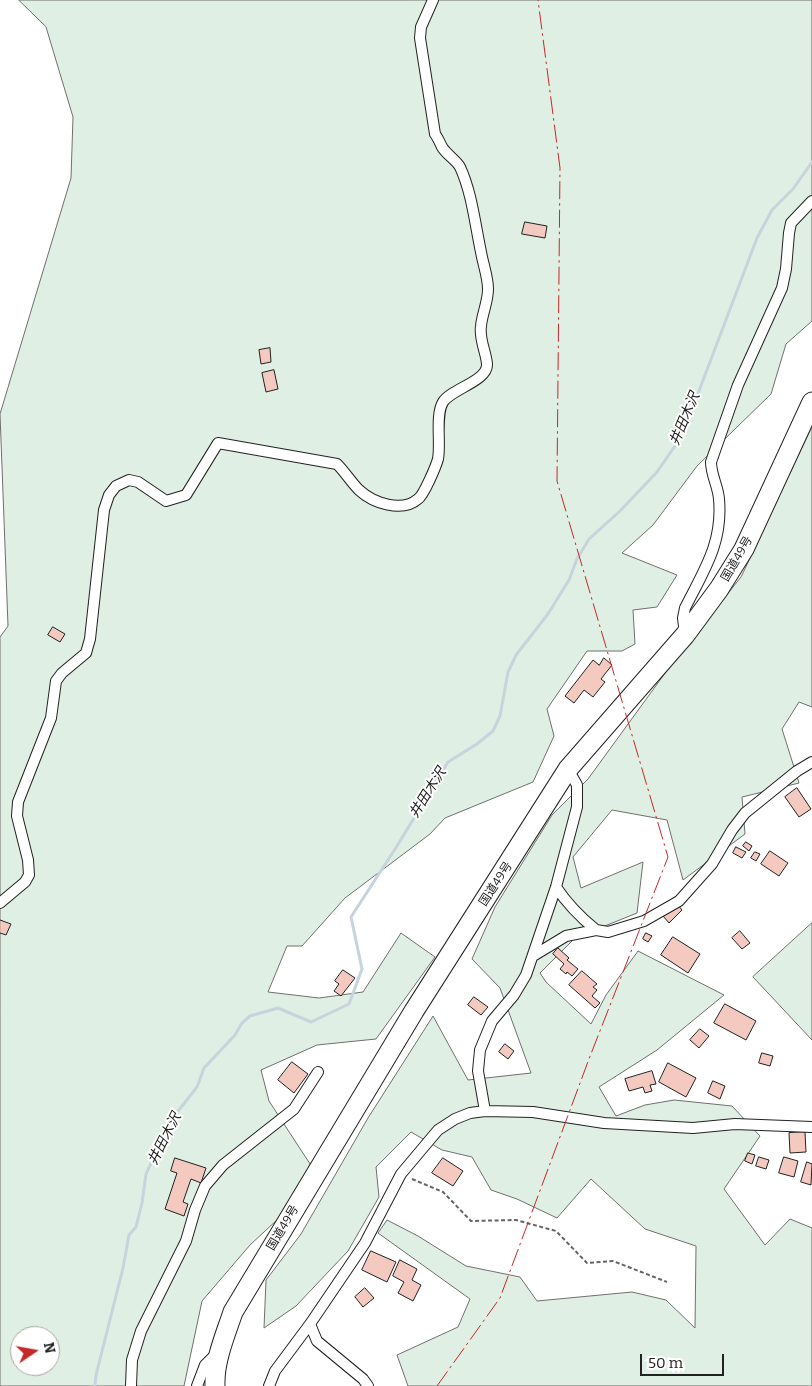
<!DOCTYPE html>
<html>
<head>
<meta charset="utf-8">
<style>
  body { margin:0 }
  #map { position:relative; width:812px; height:1386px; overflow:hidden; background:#fff; font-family:Bitter,serif }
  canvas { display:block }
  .north { position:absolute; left:10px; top:1326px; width:50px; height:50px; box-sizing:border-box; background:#fff; border:1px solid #a7a7a7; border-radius:50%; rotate:78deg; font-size:14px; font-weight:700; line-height:20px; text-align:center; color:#222 }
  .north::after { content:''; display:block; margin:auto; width:18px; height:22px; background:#c62828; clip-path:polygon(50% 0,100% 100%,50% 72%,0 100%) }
  .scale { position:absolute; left:640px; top:1354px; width:84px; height:22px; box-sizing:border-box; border:2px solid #222; border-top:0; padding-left:6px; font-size:15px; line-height:18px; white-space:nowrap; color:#222; -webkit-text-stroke:4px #fff; paint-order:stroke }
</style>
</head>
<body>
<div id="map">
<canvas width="812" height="1386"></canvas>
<div class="north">N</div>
<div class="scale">50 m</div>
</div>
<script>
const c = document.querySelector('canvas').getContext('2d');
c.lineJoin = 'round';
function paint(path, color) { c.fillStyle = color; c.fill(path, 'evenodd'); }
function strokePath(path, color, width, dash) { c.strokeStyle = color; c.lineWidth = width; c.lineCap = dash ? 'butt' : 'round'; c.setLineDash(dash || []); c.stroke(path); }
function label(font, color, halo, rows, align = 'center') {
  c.font = font + ' Bitter,"Noto Sans JP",serif'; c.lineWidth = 4; c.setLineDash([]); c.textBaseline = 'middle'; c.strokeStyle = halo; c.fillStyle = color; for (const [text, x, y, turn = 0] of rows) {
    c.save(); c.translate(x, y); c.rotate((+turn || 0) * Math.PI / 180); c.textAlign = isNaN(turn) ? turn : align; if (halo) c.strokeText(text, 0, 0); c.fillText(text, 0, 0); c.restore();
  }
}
const green = new Path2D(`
  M19,0h793v321l-26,23 -15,50 -74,72 -44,59 -31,28 55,22 -20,32 -24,3 2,34 -13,7h-35l-40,58 7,27 -21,46 -88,36 -15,16 -85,64 -43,48h-15l-19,46 51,6 44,-6 38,-59 34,24 -59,82 -59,6 -56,25 8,31 45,69 -22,36 -42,39 -48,56 -18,85h-184v-749l8,-11 -8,-212 71,-236 2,-61 -27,-90zM20,1336h30v30h-30z
  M812,427v280l-13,-5 -17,27 17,54 -57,14 3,37 -62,46 -16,-60 -55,-10 -39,47 8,31 62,-26 -6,51 -62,25 -35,35 6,9 45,42 15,-29 32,-44 86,44 -67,55 -58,37 17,29 29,-11 29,-5 58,6 28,30 -36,53 41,56 25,-26 22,9v158h-404l-11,-31 61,-28 12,-28 -92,-66 9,-13 31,16 48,30 54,11 17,24 95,-9 34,8 29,28 1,-82 -51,-17 -54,-50 -34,39 -40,-19 -26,-9 -19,-33 -30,-7 -31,-18 -35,35 3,30 -31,54 -52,55 -32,22 2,-48 35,-46 67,-116 65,-102 35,64 63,-7 -31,-85 -28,-29 23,-52 57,-92 36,-36 83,-114 70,-88z
  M812,923v117l-59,-63z`);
paint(green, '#e0efe3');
strokePath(green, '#6f6f6f', 1);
strokePath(new Path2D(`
  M95,1386l1,-11 27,-107 6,-33 7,-8 6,-24 4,-29 25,-54 26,-33 7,-19 31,-33 7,-12 8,-7 28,-8 33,14 38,-18 13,-35 -11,-52 46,-71 51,-84 29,-18 16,-13 7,-15 8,-44 8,-17 32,-41 21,-34 8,-21 12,-20 31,-28 37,-39 20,-29 14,-31 66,-174 15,-28 21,-21 19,-27`), '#c7d3dd', 3);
const building = new Path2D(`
  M525,222l22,4 -2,12 -23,-4z
  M270,348l1,14 -10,2 -2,-14z
  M274,370l4,19 -12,3 -4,-19z
  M53,627l12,7 -5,8 -12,-7z
  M604,658l8,7 -11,14 4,3 -12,15 -9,-7 -10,13 -9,-7 28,-36 6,5z
  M797,788l14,21 -12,8 -14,-20z
  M746,842l6,4 -3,5 -6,-5z
  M736,847l10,5 -4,6 -9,-5z
  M770,851l18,12 -9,13 -18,-12z
  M755,852l5,2 -4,7 -5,-3z
  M677,904l5,6 -13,13 -6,-7z
  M0,920l11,4 -5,11 -6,-2z
  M740,931l10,12 -8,6 -10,-11z
  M646,933l6,3 -4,6 -5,-3z
  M673,937l27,17 -12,19 -27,-18z
  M558,948l11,10 -2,2 11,9 -6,7 -5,-4 -1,2 -6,-5 4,-5 -11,-10z
  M343,970l12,8 -14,18 -7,-5 5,-7 -4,-3z
  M582,971l15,13 -4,3 4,3 -5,6 8,7 -5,5 -26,-23z
  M474,997l14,10 -7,8 -13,-10z
  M725,1004l31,17 -10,19 -32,-17z
  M700,1029l9,7 -10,12 -9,-8z
  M505,1044l9,7 -6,8 -9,-7z
  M762,1053l11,3 -3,10 -11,-3z
  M292,1062l16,12 -14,19 -16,-13z
  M668,1063l28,15 -10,19 -27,-15z
  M652,1071l4,13 -6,1 2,6 -7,2 -2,-6 -14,4 -4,-12z
  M713,1081l12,5 -5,13 -12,-6z
  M805,1132l1,20 -16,1 -1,-20z
  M748,1153l7,2 -3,9 -7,-3z
  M759,1157l10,3 -3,9 -10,-3z
  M784,1157l14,4 -4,16 -15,-4z
  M175,1158l31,10 -5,15 -10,-4 -8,23 5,2 -4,12 -19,-7 12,-36 -6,-2z
  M443,1158l20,13 -10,15 -21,-13z
  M807,1162l5,2 -1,21 -10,-3z
  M371,1251l25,11 -9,20 -25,-12z
  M400,1260l17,9 -5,11 9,5 -8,16 -15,-8 6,-11 -11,-6z
  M365,1288l9,10 -11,9 -8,-10z`);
paint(building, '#f3c9c0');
strokePath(building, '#222', 1);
const street = new Path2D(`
  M685,635l-2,-17 2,-10c19,-38 38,-65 34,-109 -1,-13 -8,-24 -8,-37l27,-77 44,-97 4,-19 3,-36 2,-10 21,-22
  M0,903l25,-21 4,-7 -1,-15 -11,-44 1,-14 33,-84 5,-37 6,-8 24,-20 4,-14 14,-129 5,-15 7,-9 13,-6 9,2 28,19 20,-6 32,-52 119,21c8,8 14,18 22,26 14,13 43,23 59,9 6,-4 18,-33 20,-40 3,-16 -3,-44 5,-57 8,-13 45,-21 44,-38 -1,-13 -8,-24 -6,-38 1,-12 7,-24 7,-37 0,-12 -5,-25 -7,-37 -6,-28 -9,-59 -21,-85 -4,-7 -13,-12 -18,-20 -2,-4 -4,-9 -7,-13l-15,-96 1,-11 12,-27
  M596,930l12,2 36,-11 35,-20 33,-37 20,-34 13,-17 52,-42 15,-9
  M533,956l33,-20 30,-6c-16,-13 -28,-25 -40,-43
  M485,1111l-7,-40 2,-21 12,-29 22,-26 12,-20 30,-88 21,-80v-22l-9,-16
  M310,1324l7,17 46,38 5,7
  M131,1386l1,-26 9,-29 45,-90 9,-31 10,-24 18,-21 71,-56 24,-37
  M197,1386l8,-21 12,-12
  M269,1386l6,-15 35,-47 55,-81 36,-69 37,-44 17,-11 15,-6 15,-2 48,1 71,11 89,5 42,-4 77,3`);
const highway = new Path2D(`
  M215,1386c-1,-25 10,-50 18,-74l181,-301 154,-242 117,-134 34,-46 25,-40 68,-147`);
strokePath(street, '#222', 12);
strokePath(highway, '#222', 21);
strokePath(new Path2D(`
  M412,1179l31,13 28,29 45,-1 40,11 31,32 26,-2 54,21`), '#646464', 2, [4, 2.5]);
strokePath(street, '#fff', 10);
strokePath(highway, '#fff', 19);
strokePath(new Path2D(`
  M437,1386l63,-88 89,-239 79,-202 -111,-376 3,-313 -22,-168`), '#c62828', 1, [18, 4, 2.5, 4]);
label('12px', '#222', '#fff', [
  ["国道49号",737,559,-60],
  ["国道49号",496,884,-57],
  ["国道49号",283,1228,-59]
]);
label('italic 14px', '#222', '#fff', [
  ["井田木沢",685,419,-67],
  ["井田木沢",428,793,-58],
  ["井田木沢",165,1139,-63]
]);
</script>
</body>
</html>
